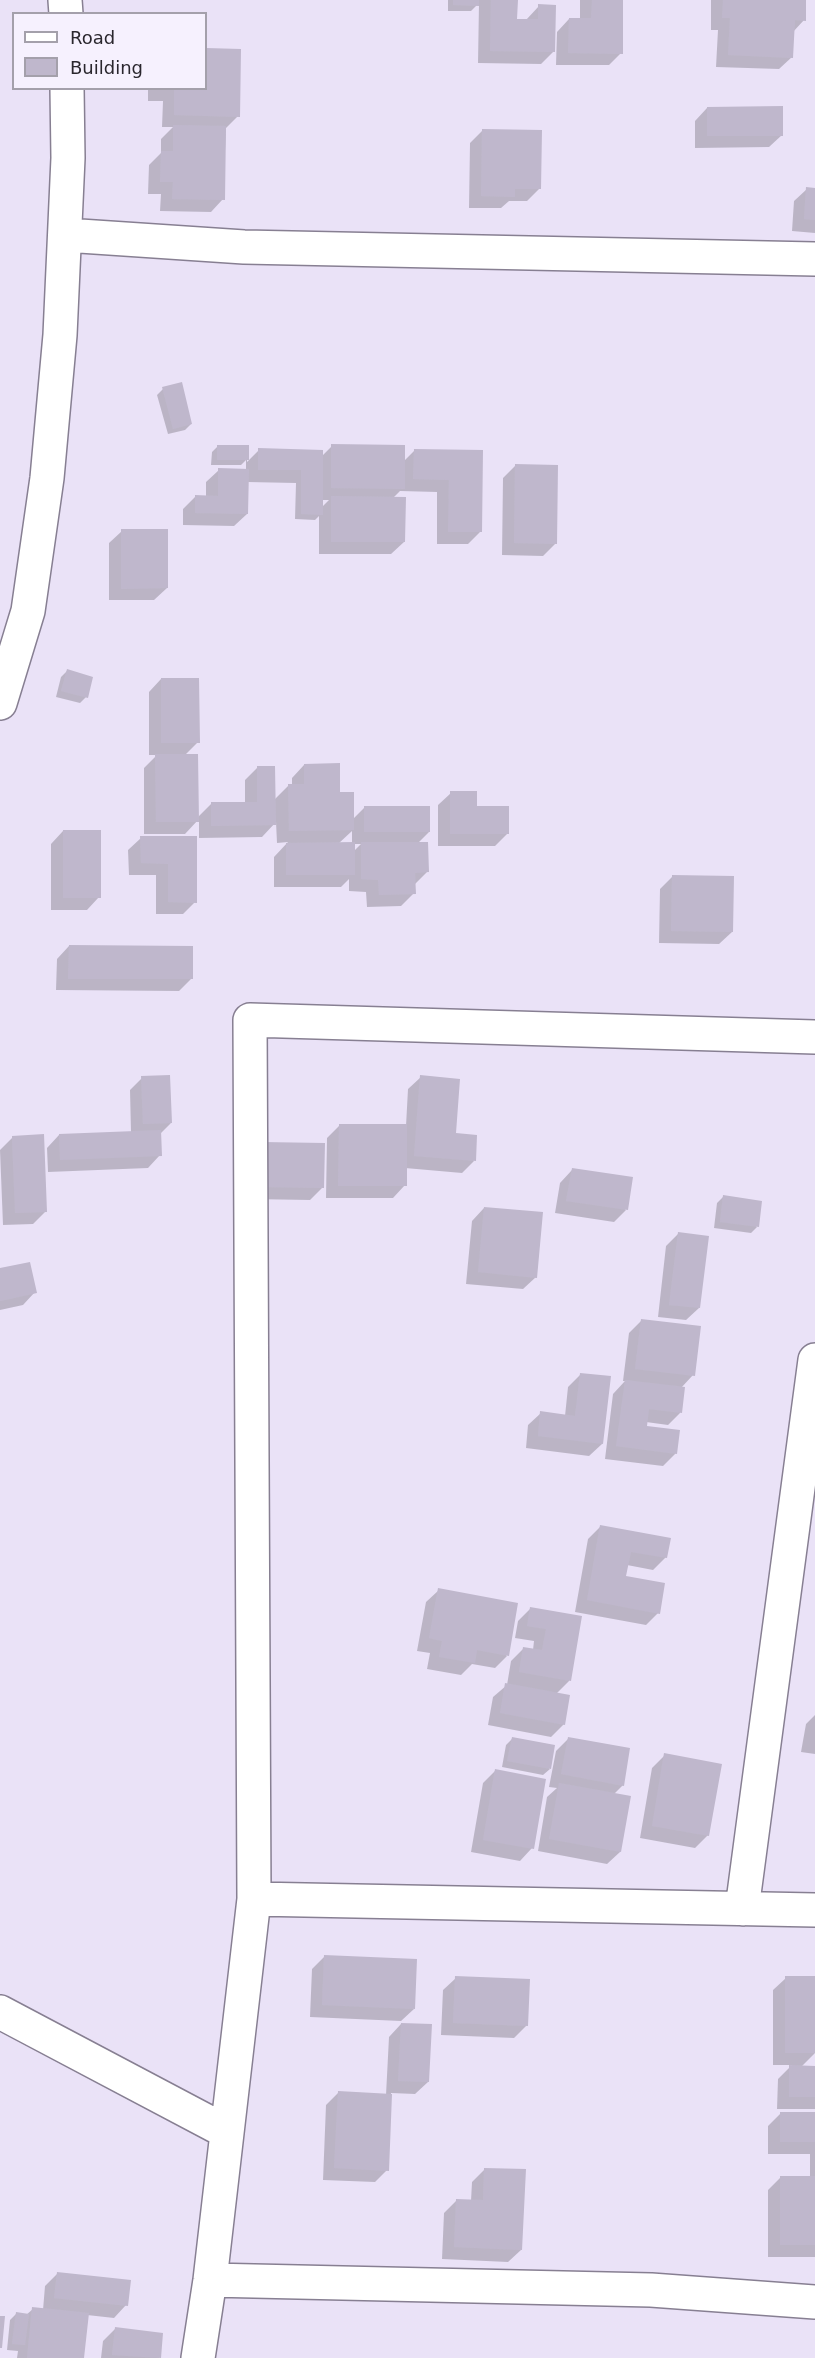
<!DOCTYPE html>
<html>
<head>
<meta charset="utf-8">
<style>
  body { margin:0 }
  #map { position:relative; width:815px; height:2358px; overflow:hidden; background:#eae2f7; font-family:"DejaVu Sans",sans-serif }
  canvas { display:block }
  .legend { position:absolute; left:12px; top:12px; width:195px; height:78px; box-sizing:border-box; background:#f6f1fe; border:2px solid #a4a0ab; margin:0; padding:8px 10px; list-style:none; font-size:18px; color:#2a272e }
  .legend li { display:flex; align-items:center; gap:12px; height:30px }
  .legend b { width:30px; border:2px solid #a4a0ab }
</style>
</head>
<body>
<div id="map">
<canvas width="815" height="2358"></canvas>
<ul class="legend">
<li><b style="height:8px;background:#fff"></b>Road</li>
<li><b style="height:16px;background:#bfb7cc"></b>Building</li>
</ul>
</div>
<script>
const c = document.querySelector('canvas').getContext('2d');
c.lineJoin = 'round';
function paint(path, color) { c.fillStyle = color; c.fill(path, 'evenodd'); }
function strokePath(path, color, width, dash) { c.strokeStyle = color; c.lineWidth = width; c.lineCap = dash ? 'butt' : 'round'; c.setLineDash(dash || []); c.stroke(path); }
paint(new Path2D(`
  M448,0h68v20h10l13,-14 15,45 -13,13 -63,-1 1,-60 -8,8h-23z
  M580,0h42l-1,53 -12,12h-53l1,-33 12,-13h11z
  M711,0h94l-1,20 -11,12 -1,25 -13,12 -63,-2 2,-37h-7z
  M206,50h33l-1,66 -12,12 -3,71 -12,13 -51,-1 1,-17h-13l1,-29 12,-12v-14l12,-12h-11l1,-26h-15v-13h58z
  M707,108l75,27 -13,12 -74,1v-27z
  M482,131l58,57 -13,13h-18l-8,7h-32l1,-65z
  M807,189h8v44l-23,-2 2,-30z
  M163,389l28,35 -6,6 -17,4 -11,-39z
  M218,446l29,1v15l12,-12 63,6 10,-10 72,15 10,-10h68l-2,81 -12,12h-31v-52l-37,-1 -7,7 11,44 -13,12h-72v-38l-4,4 -20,-1 1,-36 -49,-1v32l-13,12 -51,-1v-16l12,-12h11v-15l13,-12h27v-10l-5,5h-30l1,-13zM321,500h8l-8,8z
  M515,466l41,77 -13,13 -41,-1 1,-77z
  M122,531l45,57 -13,12h-45v-57z
  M67,671l19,26 -6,6 -24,-6 5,-20z
  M161,679l37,63 -13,13 12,63 15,-15h33v-23l12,-12 17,32 15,-15h3v-7l12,-13 35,29 14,25 11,-11 65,24 -12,12 10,28 -12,12 -1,9 -13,13 -34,1 -1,-15 -17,-1v-12l-8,8h-67v-30l14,-15 -11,1 -1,-21 -14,15 -63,1v-19l-14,15h-41v-66l13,-13h-8v-63zM352,831v13h-14zM353,844h8l-8,8z
  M451,793l24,14 33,26 -13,13h-57v-41z
  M63,831l36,66 -12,13h-36v-66z
  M141,838h54v64l-12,12h-27v-39h-27l-1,-25z
  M672,877l60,55 -13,12 -60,-1 1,-54z
  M69,946l122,33 -12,12 -123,-1 1,-31z
  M421,1077l33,58 20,26 -12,12 -57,-5v17l-12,13h-67l1,-60 12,-12h67l2,-37z
  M142,1078l29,45 -11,11v21l-12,13 -100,4 -1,-24 12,-13 72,-3 -1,-42z
  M13,1137l33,74 -13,13 -30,1 -3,-75z
  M250,1156l72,32 -12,12 -61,-1z
  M572,1170l54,40 -12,12 -59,-9 5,-30z
  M723,1197l34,30 -6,6 -37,-5 3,-25z
  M484,1208l52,69 -13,12 -57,-5 6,-63z
  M678,1234l21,74 -13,12 -28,-3 8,-71z
  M0,1270l35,22 -12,13 -23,5z
  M642,1320l51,55 -12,13 -1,25 -12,12 -22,-3 -1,5 31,26 -13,13 -58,-7 8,-65 12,-13h-2l6,-48z
  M581,1374l21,70 -13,12 -63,-8 2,-23 13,-12 24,3 3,-29z
  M600,1527l66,30 -13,13 -26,-5 -3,13 34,35 -12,12 -71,-13 13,-73z
  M439,1590l68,66 -12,12 -23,-4 -11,11 -34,-6 3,-16 -13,-2 9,-49z
  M531,1608l50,9 -12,64 -13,13 8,30 -13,13 -63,-12 5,-28 14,-12 4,-24 13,-13 9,2 1,-9 -19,-3 3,-17z
  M815,1715v39l-14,-2 5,-28z
  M512,1739l38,30 -7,6 -41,-8 4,-22z
  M568,1739l55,46 -10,10 7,57 -13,12 -69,-13 9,-54 10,-9 -8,-1 7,-36z
  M665,1755l43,80 -13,13 -55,-10 12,-70z
  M495,1771l37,77 -12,13 -49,-9 12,-69z
  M325,1956l89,53 -13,12 -91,-4 2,-48z
  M456,1978l71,47 -13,13 -73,-3 2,-45z
  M786,1978h29v75l-14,14h14v42h-38l1,-30 14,-14h-19v-75z
  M401,2024l27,58 -13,12 -24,-1 -4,77 -12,12 -52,-2 3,-75 12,-12 48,2 3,-58z
  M781,2113h34v144h-47v-67l12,-12h30v-24h-42v-28z
  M485,2169l36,81 -13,12 -66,-3 2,-46 12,-12h15l1,-19z
  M58,2273l68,32 -12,13 -27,-3 -5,43h-65l1,-7 -11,-1 3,-30 6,-6 10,1 7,-6 10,1 2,-24z
  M115,2329l47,5 -3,24h-58l2,-17z`), '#0003');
paint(new Path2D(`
  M453,0h26v6l-26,-1z
  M491,0h27l-1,19h21v-15l18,1 -1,47 -65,-1z
  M592,0h31v54l-55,-1 1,-35h22z
  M723,0h83v21l-11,-1 -2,38 -65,-3 2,-37h-8z
  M206,48l35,1 -1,68 -66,-2v-27h32z
  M783,106v30h-76v-29z
  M173,125l53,1 -1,74 -53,-1 1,-17h-13l1,-31h12z
  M482,129l60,1 -1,59h-26v8l-34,-1z
  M806,187l9,1v32l-11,-1z
  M182,382l10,42 -19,5 -11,-42z
  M331,444l74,1v44l-74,-1z
  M217,445h32v15h-32z
  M258,448l65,2v65l-22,-1v-44h-43z
  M414,449l69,1 -1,82h-34l1,-52 -36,-1z
  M515,464l43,1 -1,79 -43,-1z
  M218,468l31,1 -1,45 -53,-1v-18l23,1z
  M331,496l75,1 -1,45h-74z
  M121,529h47v59l-47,1z
  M67,669l26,8 -5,21 -27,-7z
  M161,678h38l1,65h-39z
  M155,754h43l1,68h-43z
  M340,763v29h14v38l-65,1 -1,-47h16v-20z
  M257,766h18l1,59 -65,1v-24h46z
  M450,791h27v15h32v28h-59z
  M364,806h66v26h-66z
  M63,830h38v68h-38z
  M140,836h57v67l-29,-1v-38l-27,-1z
  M355,842v33h-69v-32z
  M361,842h67l1,30 -14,1 1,21 -37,1 -1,-15 -17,-1z
  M672,875l62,1 -1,56 -62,-1z
  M69,945l124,1v33h-125z
  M170,1075l2,48 -29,1 -2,-48z
  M420,1075l40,4 -4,54 21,2 -1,26 -62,-5z
  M339,1124h68v62h-69z
  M161,1130l1,26 -102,4 -1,-26z
  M44,1134l3,78 -32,1 -3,-77z
  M262,1142l63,1 -1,45 -63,-1z
  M572,1168l61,9 -5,33 -62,-9z
  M723,1195l39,6 -3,26 -39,-5z
  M484,1207l59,5 -6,66 -59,-6z
  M678,1232l31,4 -9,72 -31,-3z
  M30,1262l7,31 -37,8v-33z
  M641,1319l60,7 -6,50 -60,-7z
  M580,1373l31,3 -8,68 -65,-8 2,-25 35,5z
  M625,1380l60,7 -3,26 -33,-4 -2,17 33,4 -3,24 -61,-8z
  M600,1525l71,13 -4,20 -36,-6 -5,24 39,7 -5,31 -73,-14z
  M438,1588l80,15 -9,53 -32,-6 -2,13 -36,-6 3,-16 -13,-3z
  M530,1607l52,9 -11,65 -52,-9 4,-25 19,3 4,-21 -19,-3z
  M505,1683l65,12 -5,30 -65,-12z
  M512,1737l43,8 -4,24 -44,-8z
  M568,1737l62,11 -6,38 -63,-12z
  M664,1753l58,11 -13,72 -57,-10z
  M495,1769l51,10 -12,70 -51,-9z
  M559,1783l72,13 -10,56 -72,-13z
  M324,1955l93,4 -2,50 -93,-4z
  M455,1976l75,3 -2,47 -75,-3z
  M785,1976h30v77h-30z
  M401,2023l31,1 -3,58 -31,-1z
  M789,2065l26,1v31h-26z
  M338,2091l54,3 -3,77 -55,-3z
  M780,2112h35v30h-35z
  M484,2168l42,1 -4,81 -68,-3 2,-48 27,1z
  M780,2176h35v69h-35z
  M57,2272l74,8 -3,26 -74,-8z
  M32,2307l57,6 -5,45h-57z
  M16,2312l13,2 -4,31 -13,-1z
  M0,2316h5l-3,32h-2z
  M115,2327l48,6 -2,25 -49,-3z`), '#bfb7cc');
const street = new Path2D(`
  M65,0l1,14
  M65,235l179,12 571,12
  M0,703l28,-92 19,-133 13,-143 8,-177 -1,-70
  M254,1899l561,11
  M742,1909l73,-549
  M0,2012l227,120
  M210,2280l441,10 164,12
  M198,2358l12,-78 44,-381 -4,-879 565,17`);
strokePath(street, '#877f92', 36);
strokePath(street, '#fff', 33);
</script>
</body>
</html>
